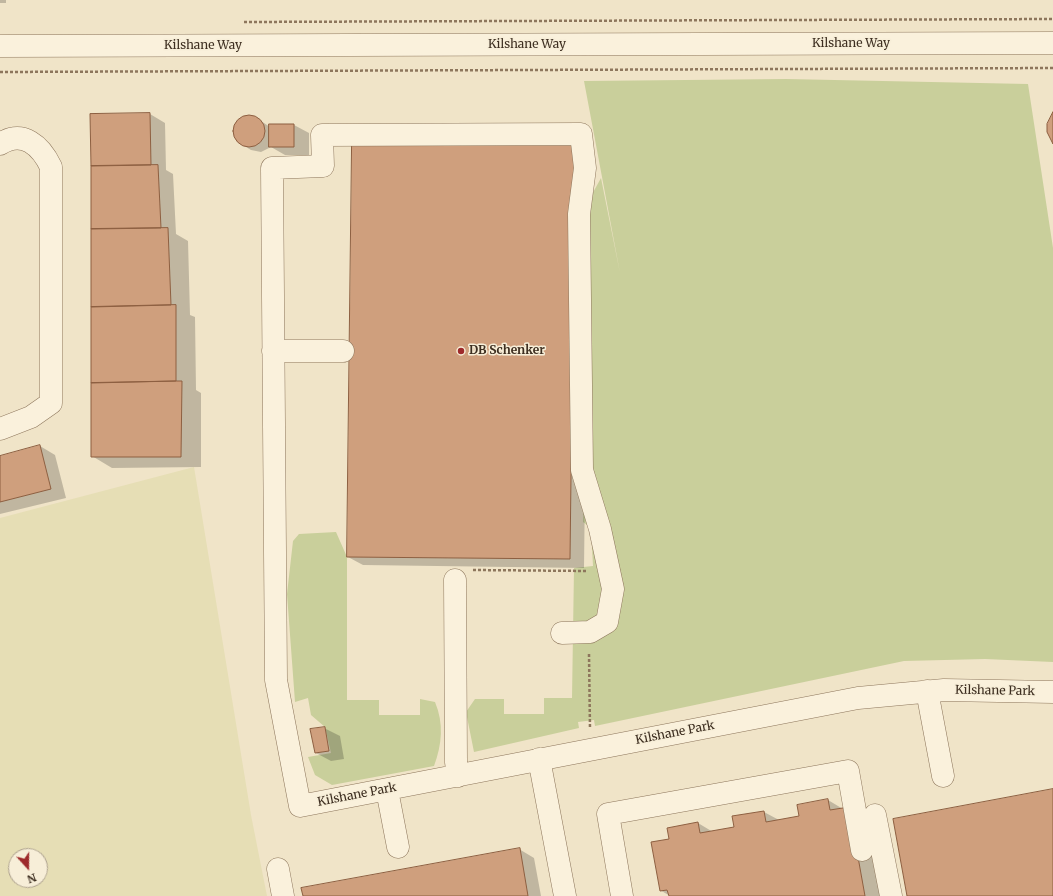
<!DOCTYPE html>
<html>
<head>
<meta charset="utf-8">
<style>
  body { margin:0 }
  #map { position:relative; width:1053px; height:896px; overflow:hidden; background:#f0e4c8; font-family:Merriweather,serif }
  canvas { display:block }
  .north { position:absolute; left:8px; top:848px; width:40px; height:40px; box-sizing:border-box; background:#f7eed8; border:1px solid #ada18e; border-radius:50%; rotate:159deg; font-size:11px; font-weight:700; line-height:16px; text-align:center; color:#3d2e20 }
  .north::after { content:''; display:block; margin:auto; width:14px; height:18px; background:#9e2a2b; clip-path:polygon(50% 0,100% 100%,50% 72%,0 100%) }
</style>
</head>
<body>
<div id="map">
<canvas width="1053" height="896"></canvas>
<div class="north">N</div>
</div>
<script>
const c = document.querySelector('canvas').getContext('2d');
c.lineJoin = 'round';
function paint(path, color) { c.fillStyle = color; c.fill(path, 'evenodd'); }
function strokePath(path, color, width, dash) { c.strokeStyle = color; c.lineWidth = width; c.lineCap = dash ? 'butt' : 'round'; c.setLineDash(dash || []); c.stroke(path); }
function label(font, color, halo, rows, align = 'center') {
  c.font = font + ' Merriweather,serif'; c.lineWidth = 3; c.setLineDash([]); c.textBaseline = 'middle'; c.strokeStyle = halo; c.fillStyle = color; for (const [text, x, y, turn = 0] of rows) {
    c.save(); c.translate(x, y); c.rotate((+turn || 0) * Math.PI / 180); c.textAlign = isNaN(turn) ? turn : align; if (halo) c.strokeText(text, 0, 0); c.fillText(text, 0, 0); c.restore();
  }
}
paint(new Path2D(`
  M194,467l57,348 16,81h-267v-378zM16,856h24v24h-24z`), '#e6deb5');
paint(new Path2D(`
  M786,79l242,5 25,164v414l-68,-3 -81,2 -309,65 -1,-6 -16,2 1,6 -105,24 -8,-40 9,-13h29v15h40v-16h28l2,-130 19,-2 -2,-38 -8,-6 4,-85 -2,-230 16,-29 19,95 -36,-192z
  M336,532l11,25v143h32v15h41v-16l15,3c9,21 7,43 -1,64l-102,19 -17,-10 -7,-18 23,-4 -6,-26 -14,-12 -3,-17 -13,4 -8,-108 6,-53 6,-7z`), '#c9cf9b');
paint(new Path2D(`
  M0,0h6v3h-6z
  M150,114l15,9 1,47 7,4 3,60 12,7 2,74 5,2 1,73 5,3v74l-89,1 -20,-12 -1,-341z
  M245,116l10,1 15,10 24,-2 15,8v22h-24l-14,-8 -10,5 -10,-2 -10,-6 -4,-3 -4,-10 4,-9z
  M589,155l-5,413 -221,-3 -15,-8z
  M40,446l15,9 11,43 -66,16v-57z
  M324,728l16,8 4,23 -13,2 -15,-8z
  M828,800l15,9 26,10 13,77h-212l-10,-6 10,-50 28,-17 15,9 22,-4 29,-16 15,8 21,-3z
  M519,849l15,9 7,38h-237z`), '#0003');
const building = new Path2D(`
  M1053,112v32l-6,-12v-8z
  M150,113l1,52 -60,1 -1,-52z
  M233 131a16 16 0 1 1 32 0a16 16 0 1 1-32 0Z
  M269,124h25v23h-25z
  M352,143l223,2 -5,414 -223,-2z
  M158,165l3,63 -70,1v-63z
  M168,228l3,77 -80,2v-78z
  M176,305v76l-85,2v-76z
  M176,381h6l-1,76h-90v-74z
  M40,445l11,44 -51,13v-46z
  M325,727l4,24 -14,2 -5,-24z
  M1053,789v107h-146l-14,-77z
  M828,799l2,11 19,-3 16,89h-196l-2,-6 -7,1 -9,-49 18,-3 -2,-11 31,-6 2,11 34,-6 -2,-11 32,-5 2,11 33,-6 -2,-11z
  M520,848l8,48h-225l-2,-8z`);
paint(building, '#cf9f7d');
strokePath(building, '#8d5f41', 1);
const minor = new Path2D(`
  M0,46l1053,-3
  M0,144c23,-15 41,2 51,23v236l-20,14 -31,12
  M273,351h70
  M455,580l1,182 2,14
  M562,633l28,-1 17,-10 6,-33 -13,-60 -18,-59 -3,-256 6,-46 -4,-34 -259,1 1,31 -51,2 4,512 24,126 558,-108 86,-8 109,2
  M927,691l16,85
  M539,759l26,137
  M387,790l11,57
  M875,815l16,81
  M278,869l5,27
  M622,896l-14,-82 240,-43 14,79`);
strokePath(minor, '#8d765c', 23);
strokePath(new Path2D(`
  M244,22l809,-3
  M0,72l1053,-4
  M473,570l115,1
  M589,654l1,75`), '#8d765c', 2.5, [3, 2]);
strokePath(minor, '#faf1dc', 22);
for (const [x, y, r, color] of [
  [461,351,4,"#9e2a2b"]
]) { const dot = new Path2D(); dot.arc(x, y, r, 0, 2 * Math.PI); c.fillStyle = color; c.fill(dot); strokePath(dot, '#f7eed8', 1.5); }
label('12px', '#3d2e20', '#f7eed8', [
  ["Kilshane Way",851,44],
  ["Kilshane Way",527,45],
  ["Kilshane Way",203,46],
  ["Kilshane Park",995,691,1],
  ["Kilshane Park",675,733,-11],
  ["Kilshane Park",357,795,-11]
]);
label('bold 12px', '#3d2e20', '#f7eed8', [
  ["DB Schenker",469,351]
], 'left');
</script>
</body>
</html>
